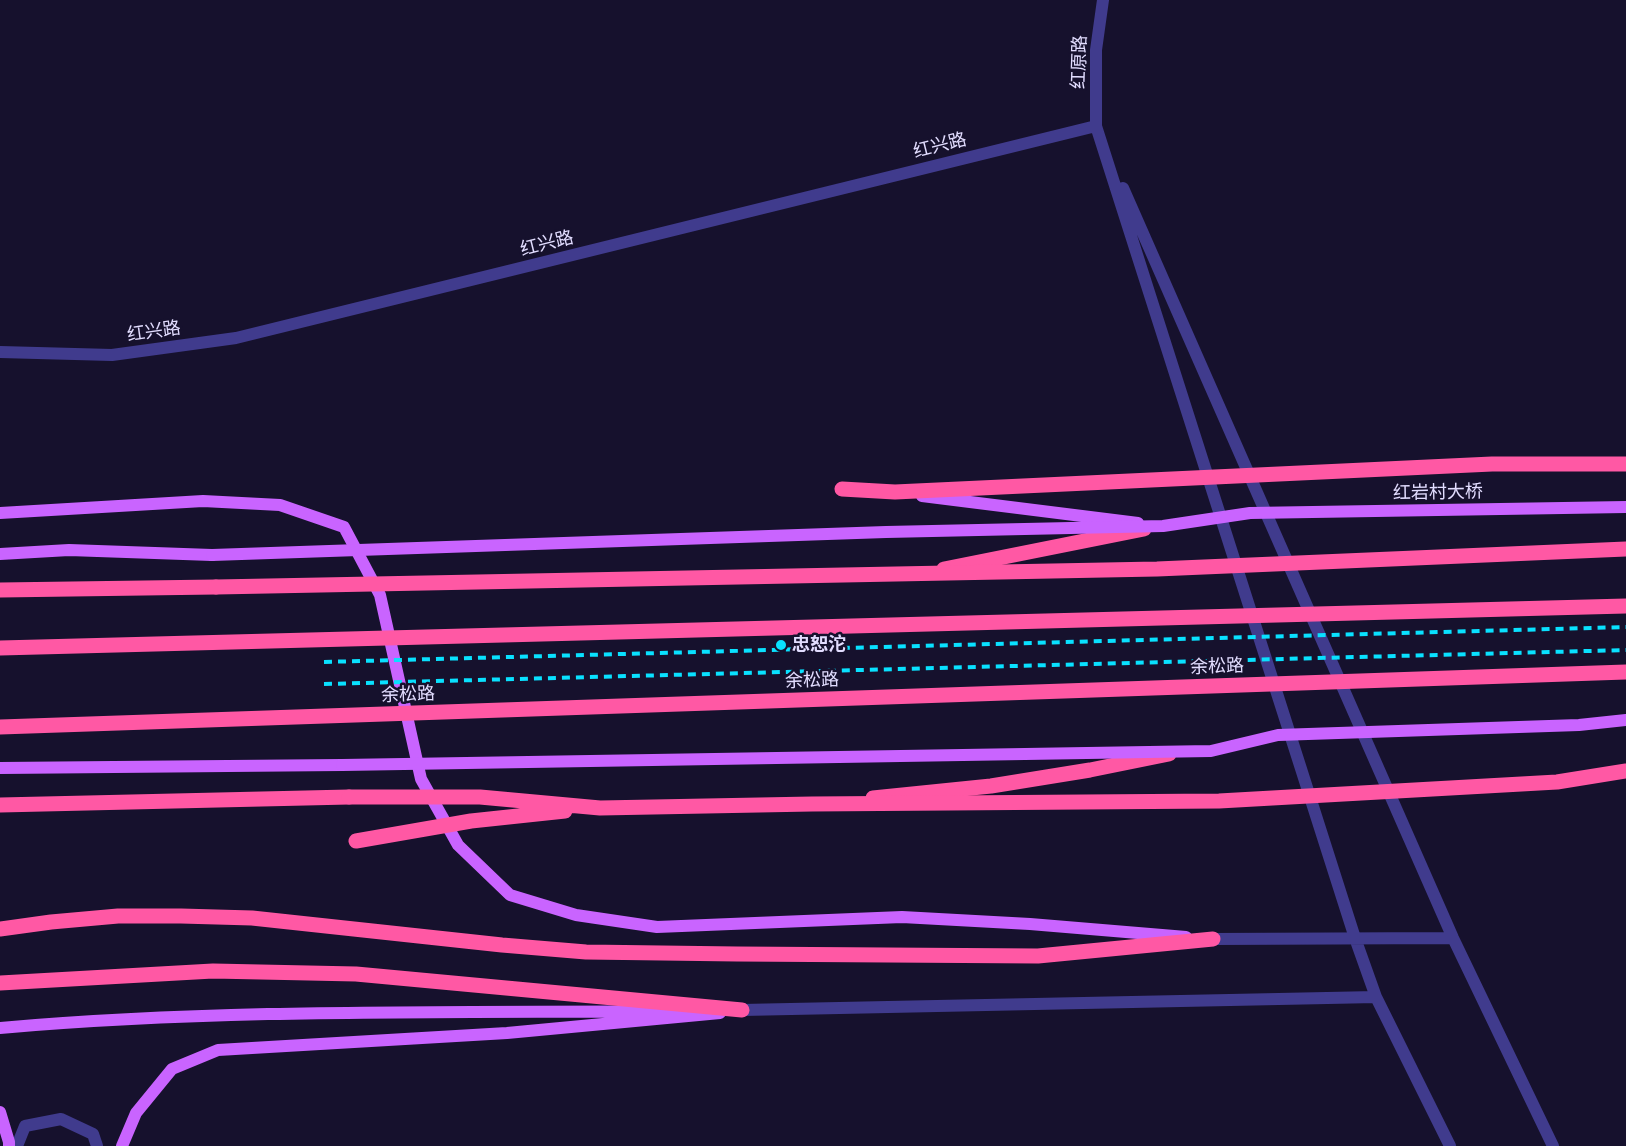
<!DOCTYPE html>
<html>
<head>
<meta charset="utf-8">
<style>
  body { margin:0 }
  canvas { display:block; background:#16112d }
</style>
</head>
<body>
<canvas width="1626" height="1146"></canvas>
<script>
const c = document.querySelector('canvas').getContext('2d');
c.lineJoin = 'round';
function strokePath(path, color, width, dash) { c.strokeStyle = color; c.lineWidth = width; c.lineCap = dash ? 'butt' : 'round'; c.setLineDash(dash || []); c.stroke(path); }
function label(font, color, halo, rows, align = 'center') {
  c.font = font + ' Manrope,"Noto Sans SC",sans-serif'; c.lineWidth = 5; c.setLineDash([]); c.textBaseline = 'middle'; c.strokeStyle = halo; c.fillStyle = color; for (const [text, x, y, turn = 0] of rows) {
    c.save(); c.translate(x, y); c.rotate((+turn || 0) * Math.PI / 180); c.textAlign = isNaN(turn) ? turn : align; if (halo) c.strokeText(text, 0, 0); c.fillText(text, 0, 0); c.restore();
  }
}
strokePath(new Path2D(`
  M1103,0l-7,50v76l259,812 21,59 74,149
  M1123,188l330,750 100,208
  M0,352l112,3 124,-17 860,-212
  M1213,939l240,-1
  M742,1010l634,-13
  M17,1146l8,-20 36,-7 32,15 4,12`), '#403b8d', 12);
strokePath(new Path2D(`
  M922,496l216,27
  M0,513l203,-12 77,4 64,22 36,68 41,184 37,66 52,50 66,20 81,12 245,-10 128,7 156,13
  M0,554l69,-4 143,5
  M0,768l342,-3
  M0,1028c228,-20 458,-15 687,-17
  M0,1112l9,30v4
  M122,1146l14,-33 36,-44 46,-19 289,-17 213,-20`), '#c964ff', 12);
strokePath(new Path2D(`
  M944,569l200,-40
  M0,590l216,-3
  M873,798l118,-12 99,-16 79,-16
  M0,805l349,-8
  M0,929l51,-7 67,-6h63l71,2 250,27 84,7 151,2 301,2 175,-17
  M0,983l213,-12 143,3 386,36`), '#ff58a4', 15);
strokePath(new Path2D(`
  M324,662l1302,-35
  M324,684l1302,-34`), '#09e1ff', 4, [8, 6]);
strokePath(new Path2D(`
  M212,555l674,-23 277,-6 87,-13 376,-6
  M342,765l869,-14 67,-16 301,-10 47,-5`), '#c964ff', 12);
strokePath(new Path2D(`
  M842,489l53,3 597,-28h134
  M216,587l941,-18 469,-20
  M0,648l1626,-42
  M0,727l1626,-55
  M349,797h131l120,11 212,-4 407,-3 338,-19 69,-11
  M356,841l115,-20 94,-10`), '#ff58a4', 15);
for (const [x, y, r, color] of [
  [781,645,6,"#09e1ff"]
]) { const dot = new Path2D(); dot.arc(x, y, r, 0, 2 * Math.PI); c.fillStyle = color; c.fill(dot); strokePath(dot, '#16112d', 2); }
label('18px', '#e2ddff', '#16112d', [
  ["红原路",1080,62,-88],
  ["红兴路",940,146,-14],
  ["红兴路",547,244,-14],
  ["红兴路",154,332,-8],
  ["红岩村大桥",1438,493,-1],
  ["余松路",1217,667,-2],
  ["余松路",812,681,-2],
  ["余松路",408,695,-2]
]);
label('bold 18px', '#e2ddff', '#16112d', [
  ["忠恕沱",792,645]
], 'left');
</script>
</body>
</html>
